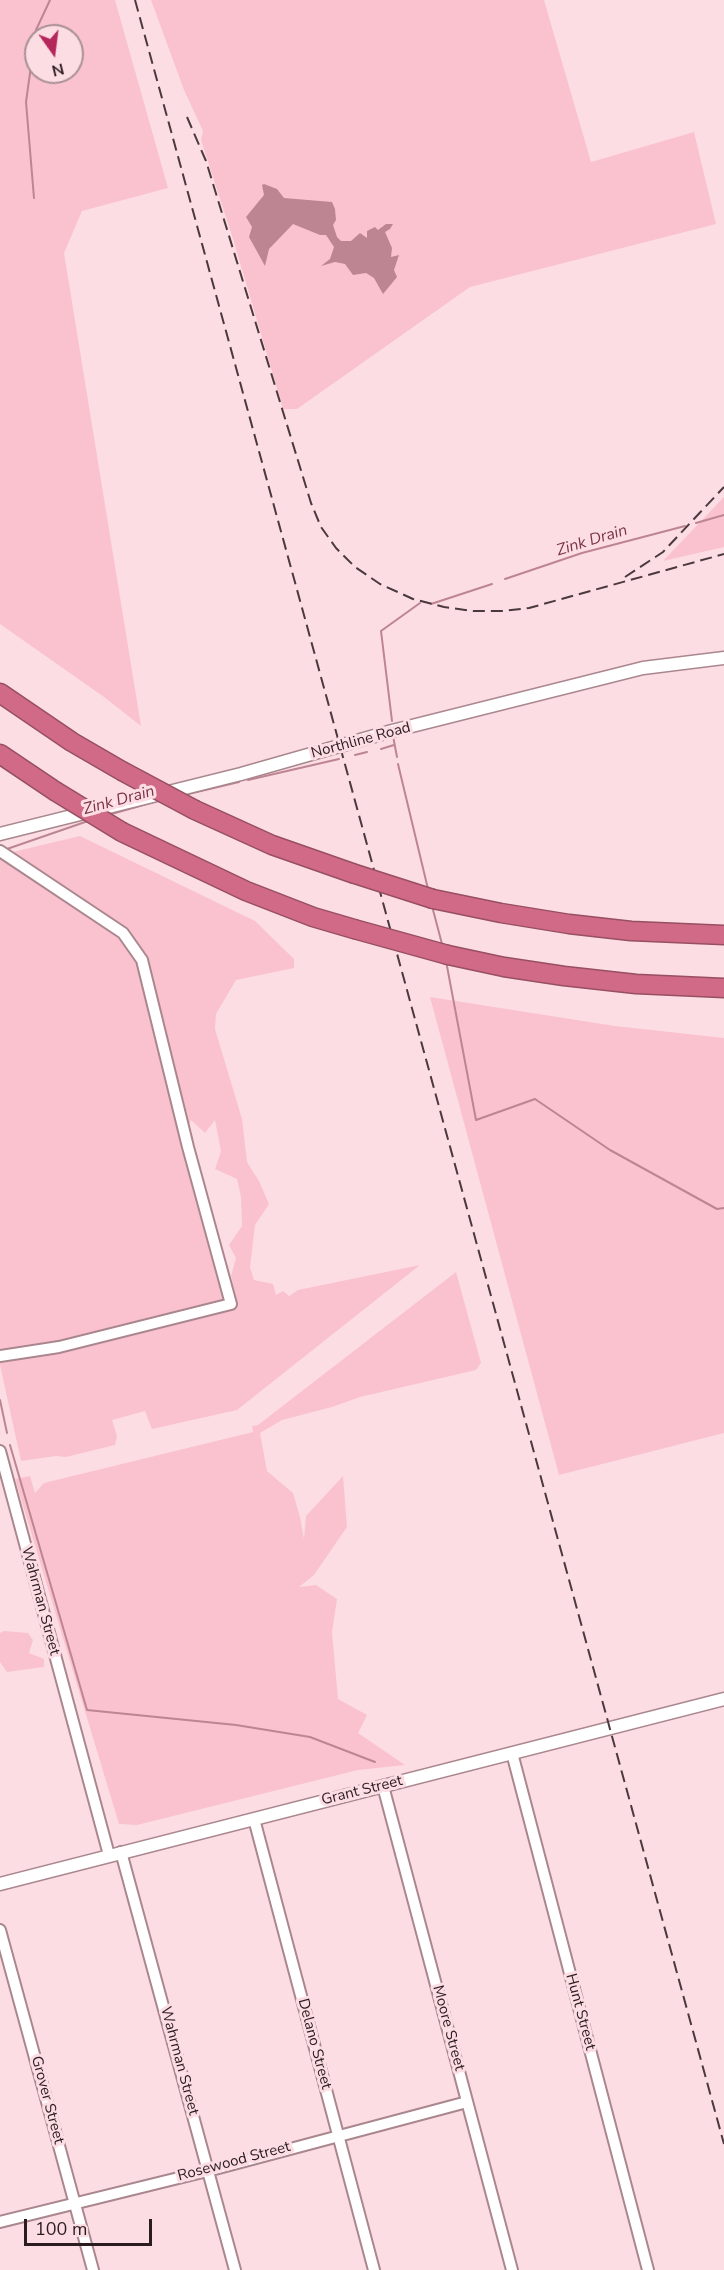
<!DOCTYPE html>
<style>
body{margin:0}
#map{position:relative;width:724px;height:2270px;overflow:hidden;background:#fddde4;font-family:"Nunito Sans",sans-serif}
canvas{display:block}
.north{position:absolute;left:24px;top:24px;width:60px;height:60px;box-sizing:border-box;background:#fddde4;border:2px solid #a99095;border-radius:50%;rotate:166deg;font-size:16px;font-weight:700;line-height:24px;text-align:center;color:#2a1c1f}
.north::after{content:'';display:block;margin:auto;width:21px;height:27px;background:#b5275b;clip-path:polygon(50% 0,100% 100%,50% 72%,0 100%)}
.scale{position:absolute;left:24px;top:2219px;width:128px;height:27px;box-sizing:border-box;border:3px solid #2a1c1f;border-top:0;padding-left:8px;font-size:18px;line-height:21px;white-space:nowrap;color:#2a1c1f;-webkit-text-stroke:4px #fddde4;paint-order:stroke}
</style>
<div id="map">
<canvas width="724" height="2270"></canvas>
<div class="north">N</div>
<div class="scale">100 m</div>
</div>
<script>
const ctx = document.querySelector('canvas').getContext('2d');
ctx.lineJoin = 'round';
function paint(path, color) {
  ctx.fillStyle = color;
  ctx.fill(path, 'evenodd');
}
function poly(rows) {
  const path = new Path2D();
  for (const r of rows) {
    path.moveTo(r[0], r[1]);
    for (let i = 2; i < r.length; i += 2) path.lineTo(r[i], r[i + 1]);
  }
  return path;
}
function trace(path, color, width, dash) {
  ctx.strokeStyle = color;
  ctx.lineWidth = width;
  ctx.lineCap = dash ? 'butt' : 'round';
  ctx.setLineDash(dash || []);
  ctx.stroke(path);
}
function write(font, color, halo, rows, align = 'center') {
  ctx.font = font + ' "Nunito Sans",sans-serif';
  ctx.lineWidth = 6;
  ctx.setLineDash([]);
  ctx.textBaseline = 'middle';
  ctx.strokeStyle = halo;
  ctx.fillStyle = color;
  for (const [text, x, y, turn = 0] of rows) {
    ctx.save();
    ctx.translate(x, y);
    ctx.rotate((+turn || 0) * Math.PI / 180);
    ctx.textAlign = isNaN(turn) ? turn : align;
    if (halo) ctx.strokeText(text, 0, 0);
    ctx.fillText(text, 0, 0);
    ctx.restore();
  }
}
paint(poly([
 [0,0,115,0,168,188,82,211,64,253,141,726,104,697,0,624],
 [36,36,72,36,72,72,36,72],
 [151,0,544,0,591,162,694,132,716,224,470,287,297,409,283,409,234,242,201,140,203,131,184,90],
 [724,497,724,547,663,561],
 [80,836,255,921,294,959,294,968,236,980,216,1014,215,1029,242,1119,247,1162,259,1181,269,1204,255,1225,250,1267,254,1280,273,1284,276,1295,283,1291,289,1296,298,1290,420,1265,237,1410,152,1429,145,1411,112,1420,117,1436,115,1445,66,1457,56,1456,21,1461,0,1365,0,855],
 [191,1120,205,1133,215,1120,221,1151,215,1169,237,1179,241,1197,242,1226,229,1245,236,1258,231,1276,237,1301,225,1298,184,1140],
 [430,997,615,1026,724,1038,724,1433,559,1475],
 [456,1272,481,1363,476,1370,360,1397,332,1407,282,1420,260,1433,267,1471,293,1493,300,1517,304,1539,306,1516,343,1476,347,1527,314,1575,299,1587,316,1585,337,1599,332,1632,338,1699,367,1715,358,1733,405,1765,358,1770,137,1825,119,1824,15,1479,30,1476,35,1493,44,1483,253,1432,252,1426,258,1425],
 [4,1631,28,1633,33,1640,29,1653,44,1659,44,1667,7,1672,0,1662,0,1633]
]), '#fac2ce');
paint(poly([
 [264,184,277,189,284,198,332,202,335,209,336,220,333,225,337,237,341,241,351,241,360,233,367,238,367,231,375,227,378,230,386,224,393,224,390,229,385,232,392,248,391,257,399,255,394,270,397,277,383,294,374,278,366,273,353,275,345,264,335,262,321,266,330,259,334,247,326,235,320,235,293,224,269,249,265,266,249,237,252,227,246,217,264,195,262,185]
]), '#bc8591');
trace(poly([
 [34,198,26,102,36,30,50,0],
 [696,523,724,515],
 [505,579,582,553,685,526],
 [431,604,492,584],
 [392,721,381,631,420,603],
 [393,736,397,757],
 [381,749,394,745],
 [355,755,367,752],
 [398,764,428,889],
 [248,780,339,759],
 [184,795,239,782],
 [108,815,161,800],
 [7,849,88,821],
 [432,906,442,944],
 [446,961,476,1120,535,1099,610,1150,717,1209,724,1208],
 [0,1400,7,1433],
 [10,1445,87,1710,236,1725,310,1737,375,1762]
]), '#bc8591', 2);
const minor = poly([
 [0,851,123,933,142,960,188,1147,231,1304,59,1347,0,1356],
 [0,1451,109,1855],
 [512,1753,648,2270],
 [383,1786,512,2270],
 [254,1819,374,2270],
 [121,1852,235,2270],
 [0,1930,93,2270],
 [0,2222,215,2169,467,2102]
]);
const tertiary = poly([
 [0,834,241,774,392,731,643,668,724,658],
 [0,1884,724,1699]
]);
const motorway = poly([
 [0,693,72,742,122,771],
 [0,754,55,791],
 [195,810,272,845,352,873],
 [122,832,246,891,313,917,354,929],
 [433,899,501,913,569,924,631,931,724,935],
 [448,955,504,967,564,976,636,984,724,988]
]);
trace(minor, '#aa878e', 14);
trace(tertiary, '#aa878e', 15);
trace(motorway, '#974f62', 21);
trace(minor, '#fff', 10);
trace(tertiary, '#fff', 12);
trace(motorway, '#d16a86', 18);
trace(poly([
 [135,0,724,2144],
 [187,117,206,161,311,503,321,527,336,548,355,567,380,584,413,599,444,607,473,611,503,611,529,608,724,554],
 [625,577,663,552,724,487]
]), '#4a393d', 2, [12, 6]);
const motorwayBridge = poly([
 [122,771,195,810],
 [55,791,122,832],
 [352,873,433,899],
 [354,929,448,955]
]);
trace(motorwayBridge, '#974f62', 21, []);
trace(motorwayBridge, '#d16a86', 18);
write('15px', '#2a1c1f', '#fddde4', [
 ["Northline Road",361,741,-15],
 ["Wahrman Street",40,1601,75],
 ["Grant Street",362,1791,-14],
 ["Hunt Street",580,2012,75],
 ["Moore Street",448,2028,75],
 ["Delano Street",314,2044,75],
 ["Wahrman Street",179,2061,75],
 ["Grover Street",47,2100,75],
 ["Rosewood Street",234,2162,-15]
]);
write('italic 16px', '#7a3448', '#fddde4', [
 ["Zink Drain",592,541,-17],
 ["Zink Drain",119,801,-15]
]);
</script>
